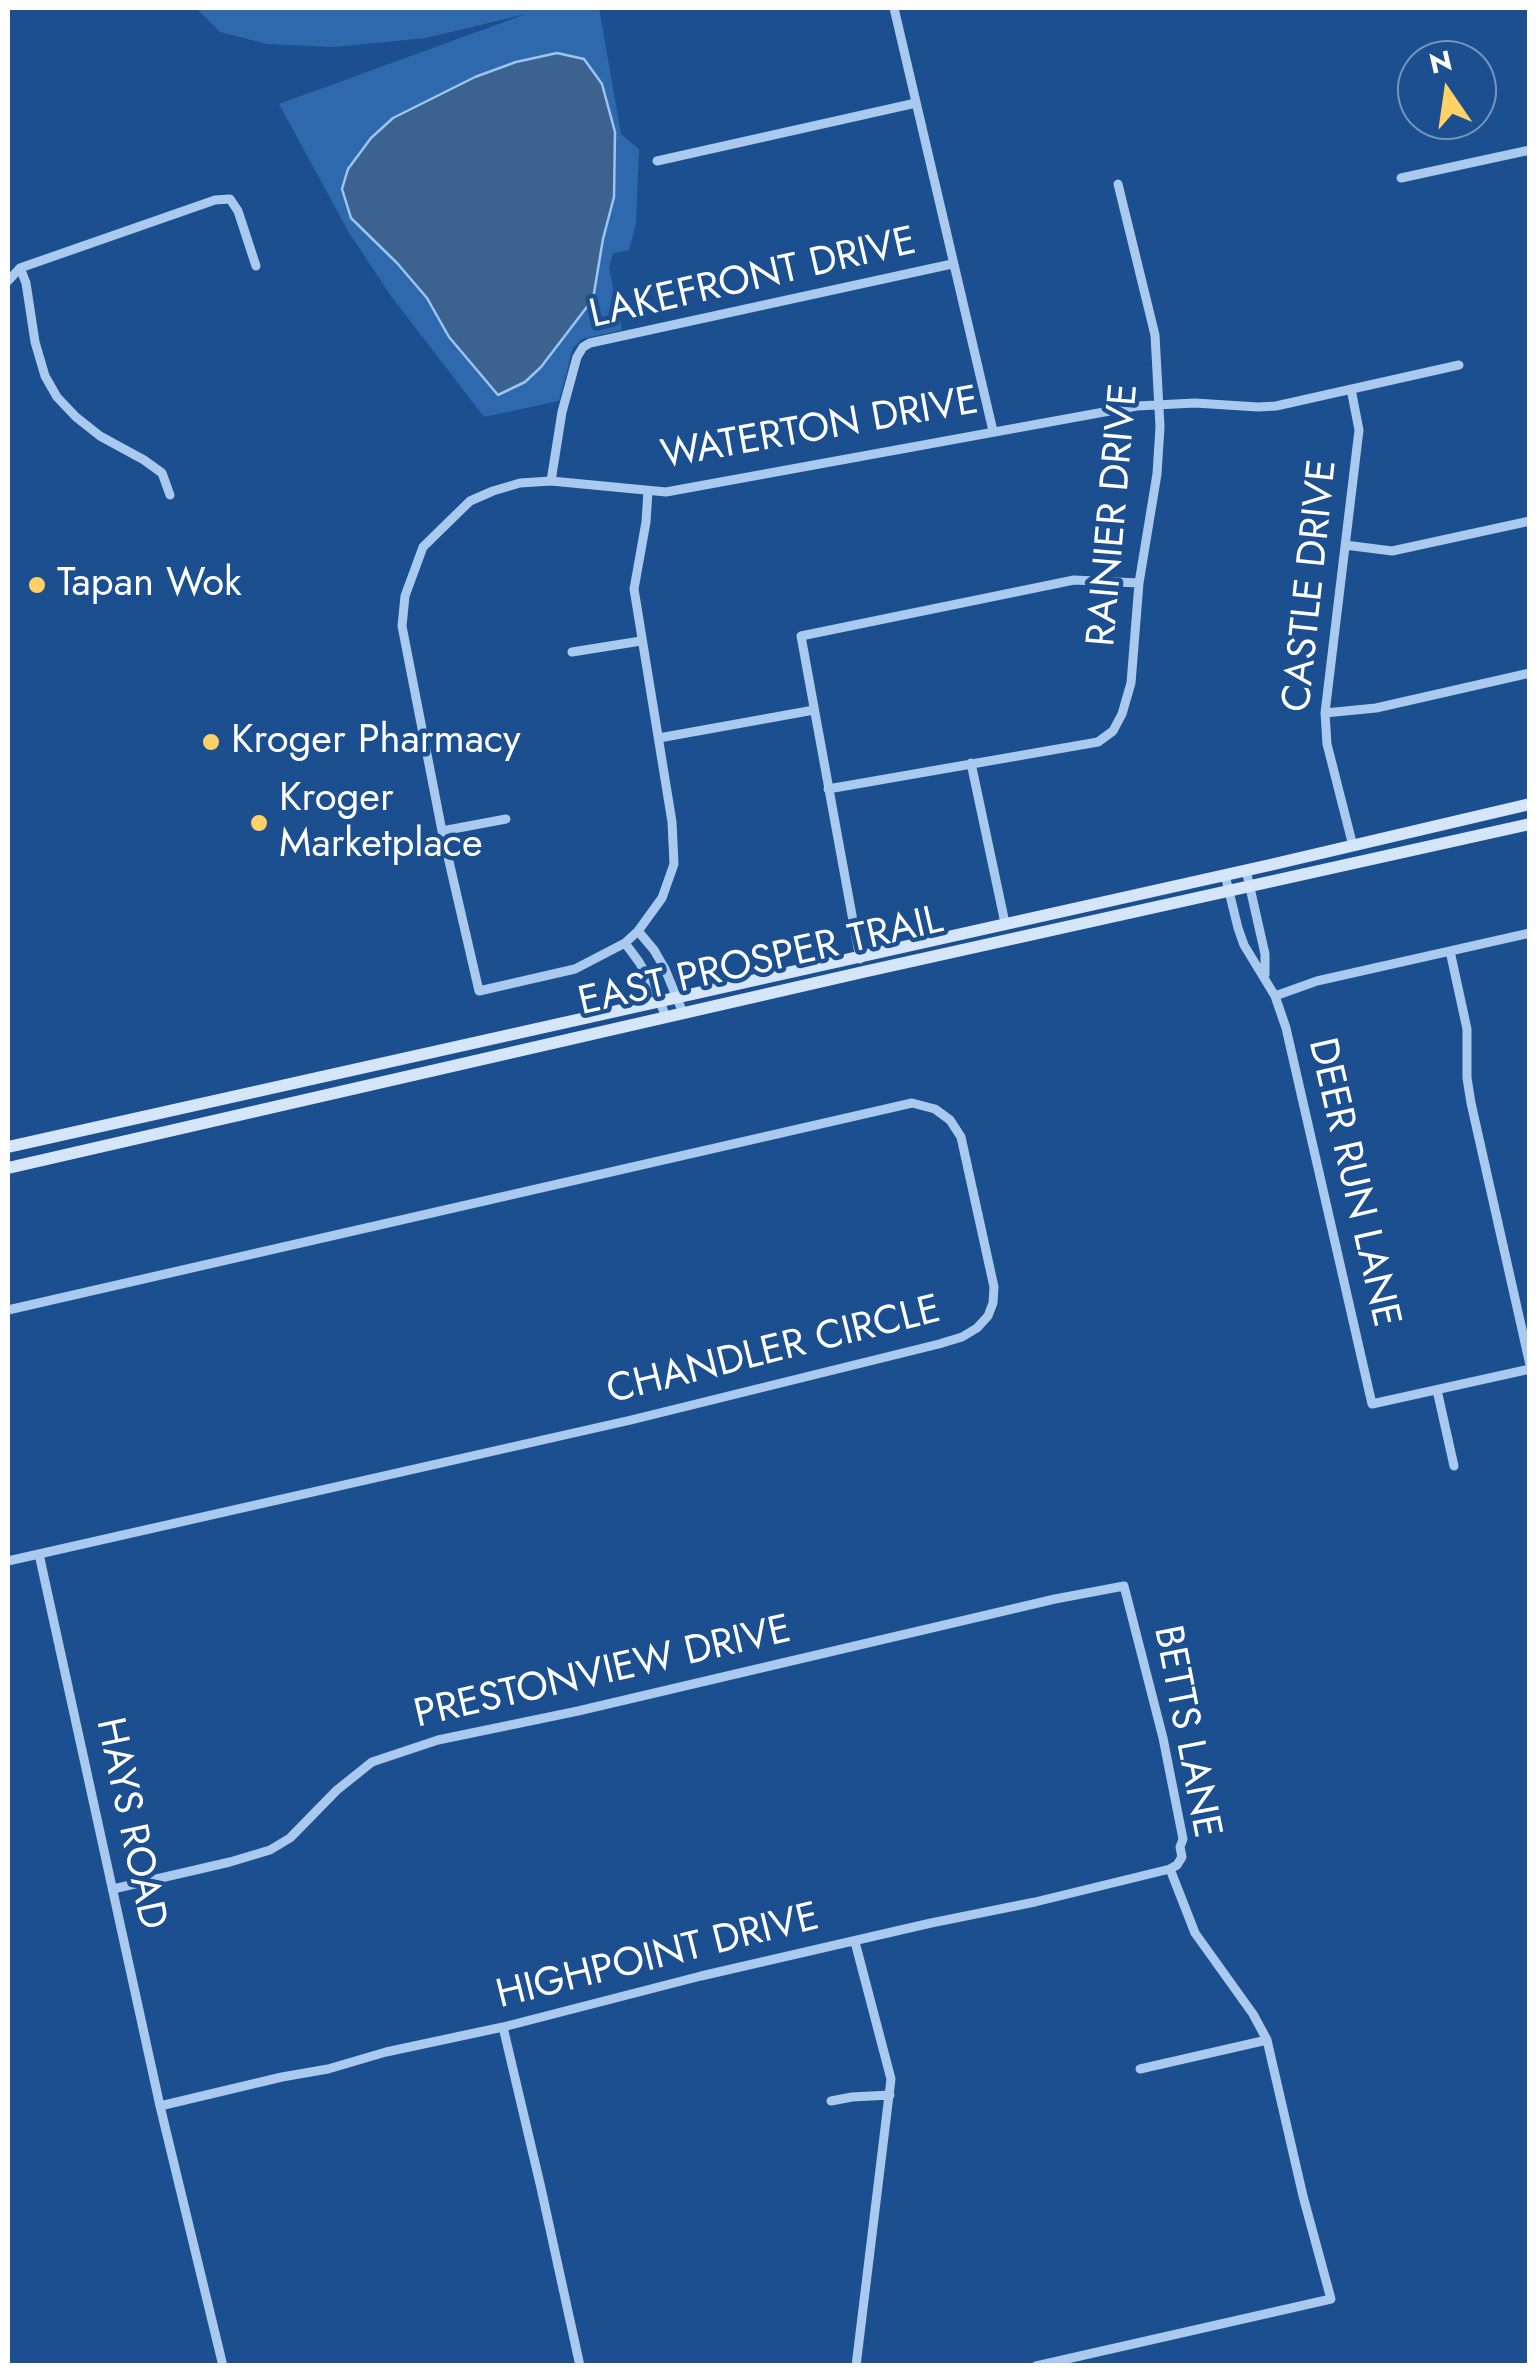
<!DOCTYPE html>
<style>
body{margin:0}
#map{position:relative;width:1537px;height:2373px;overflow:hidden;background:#1b4f8f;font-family:Jost,sans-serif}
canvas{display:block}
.frame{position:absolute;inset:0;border:10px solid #fff;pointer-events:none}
.north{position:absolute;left:1397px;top:40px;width:100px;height:100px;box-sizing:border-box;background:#1b4f8f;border:2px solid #7695bc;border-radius:50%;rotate:347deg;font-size:28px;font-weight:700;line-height:40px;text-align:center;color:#fff}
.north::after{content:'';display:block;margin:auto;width:35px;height:45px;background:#ffd166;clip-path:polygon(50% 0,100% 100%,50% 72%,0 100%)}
</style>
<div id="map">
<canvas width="1537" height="2373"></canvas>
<div class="frame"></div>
<div class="north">N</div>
</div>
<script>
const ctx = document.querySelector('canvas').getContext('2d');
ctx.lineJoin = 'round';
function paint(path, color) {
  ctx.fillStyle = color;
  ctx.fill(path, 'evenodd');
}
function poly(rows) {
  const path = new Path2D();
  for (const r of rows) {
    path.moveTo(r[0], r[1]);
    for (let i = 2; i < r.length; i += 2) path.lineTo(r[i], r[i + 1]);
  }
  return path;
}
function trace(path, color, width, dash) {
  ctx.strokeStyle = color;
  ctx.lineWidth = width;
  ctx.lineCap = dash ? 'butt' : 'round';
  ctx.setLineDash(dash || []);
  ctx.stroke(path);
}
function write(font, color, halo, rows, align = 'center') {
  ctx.font = font + ' Jost,sans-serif';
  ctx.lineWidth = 9;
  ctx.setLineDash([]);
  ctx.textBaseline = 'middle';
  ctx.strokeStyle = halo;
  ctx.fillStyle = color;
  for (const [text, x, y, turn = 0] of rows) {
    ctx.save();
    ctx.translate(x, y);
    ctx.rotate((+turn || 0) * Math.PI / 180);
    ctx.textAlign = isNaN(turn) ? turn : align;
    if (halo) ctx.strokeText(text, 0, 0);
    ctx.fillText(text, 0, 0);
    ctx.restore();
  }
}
paint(poly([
 [196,8,309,10,317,8,599,8,621,134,639,149,636,224,629,250,613,253,609,268,622,330,582,339,573,348,559,401,484,417,391,296,348,231,279,104,526,14,426,38,334,47,267,44,220,32]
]), '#2e69ad');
const water = poly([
 [557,53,584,59,602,84,615,132,614,197,603,239,593,299,541,367,525,382,498,395,449,337,427,298,397,263,351,218,342,189,348,169,371,138,393,118,475,77,516,62,557,53]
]);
paint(water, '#3c6290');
trace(water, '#9cc4f0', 2.5);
trace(poly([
 [894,8,993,431],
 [657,161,916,103],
 [1401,178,1530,150],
 [20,268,26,283,35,342,45,376,57,397,76,417,100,436,144,460,162,473,170,495],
 [8,281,20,268,215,200,230,199,238,211,256,266],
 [1351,389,1359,430,1325,713,1327,744,1353,846],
 [551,481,562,412,577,357,583,347,590,343,952,264],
 [648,491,646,522,634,589,672,822,674,864,662,898,638,931,625,943,575,969,479,991,442,831,402,626,405,596,423,547,470,501,493,491,520,483,551,481,666,492,1137,406,1195,403,1258,407,1276,406,1459,365],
 [1345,545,1392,551,1530,521],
 [572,652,641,641],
 [1325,713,1376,708,1530,673],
 [659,738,814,710],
 [971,763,1005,923],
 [828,789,1098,742,1113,731,1122,714,1131,683,1139,583,1157,474,1160,427,1155,335,1118,184],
 [442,831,506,819],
 [1246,870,1265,954,1265,975],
 [1225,875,1238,928,1244,945,1275,996,1286,1028,1372,1404,1530,1369],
 [638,931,654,950,665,969,683,1013],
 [625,943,639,962,654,987,666,1017],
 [1450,951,1467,1029,1467,1078,1471,1103,1530,1365],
 [860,959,801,636,1074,580,1139,583],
 [1275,996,1317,981,1530,933],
 [8,1310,912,1103,935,1109,950,1120,961,1137,994,1287,993,1303,988,1316,977,1328,962,1337,939,1344,631,1420,8,1561],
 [1437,1390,1454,1466],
 [39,1554,160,2106,223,2366],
 [113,1889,230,1862,270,1850,290,1838,337,1790,372,1762,438,1740,578,1711,1055,1599,1124,1586,1163,1738,1183,1839,1180,1847,1182,1857,1177,1865,1170,1869],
 [855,1942,891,2079,856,2366],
 [503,2027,541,2188,580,2366],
 [1140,2069,1267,2040],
 [831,2101,852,2097,890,2095],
 [160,2106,282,2077,328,2069,386,2052,503,2027,701,1976,931,1923,1035,1902,1170,1869],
 [1036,2366,1331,2299,1303,2196,1267,2040,1253,2014,1195,1933,1170,1869]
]), '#a9c9ee', 9);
trace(poly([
 [8,1147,1270,865,1530,804],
 [8,1168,863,972,1530,824]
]), '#d6e6fa', 12);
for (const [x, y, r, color] of [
 [37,585,10,"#ffd166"],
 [211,742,10,"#ffd166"],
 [259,823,10,"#ffd166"]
]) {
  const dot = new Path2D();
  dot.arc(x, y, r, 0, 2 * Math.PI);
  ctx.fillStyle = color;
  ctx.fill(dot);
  trace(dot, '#1b4f8f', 4);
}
write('40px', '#fff', '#1b4f8f', [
 ["LAKEFRONT DRIVE",753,280,-13],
 ["WATERTON DRIVE",820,430,-10],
 ["RAINIER DRIVE",1115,515,-85],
 ["CASTLE DRIVE",1312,586,-84],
 ["EAST PROSPER TRAIL",761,963,-13],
 ["DEER RUN LANE",1352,1183,77],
 ["CHANDLER CIRCLE",774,1352,-14],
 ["PRESTONVIEW DRIVE",603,1674,-13],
 ["BETTS LANE",1185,1732,79],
 ["HAYS ROAD",129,1824,78],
 ["HIGHPOINT DRIVE",658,1958,-14]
]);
write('40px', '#fff', '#1b4f8f', [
 ["Tapan Wok",57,585],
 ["Kroger Pharmacy",231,742],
 ["Kroger",279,800],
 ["Marketplace",279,846]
], 'left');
</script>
